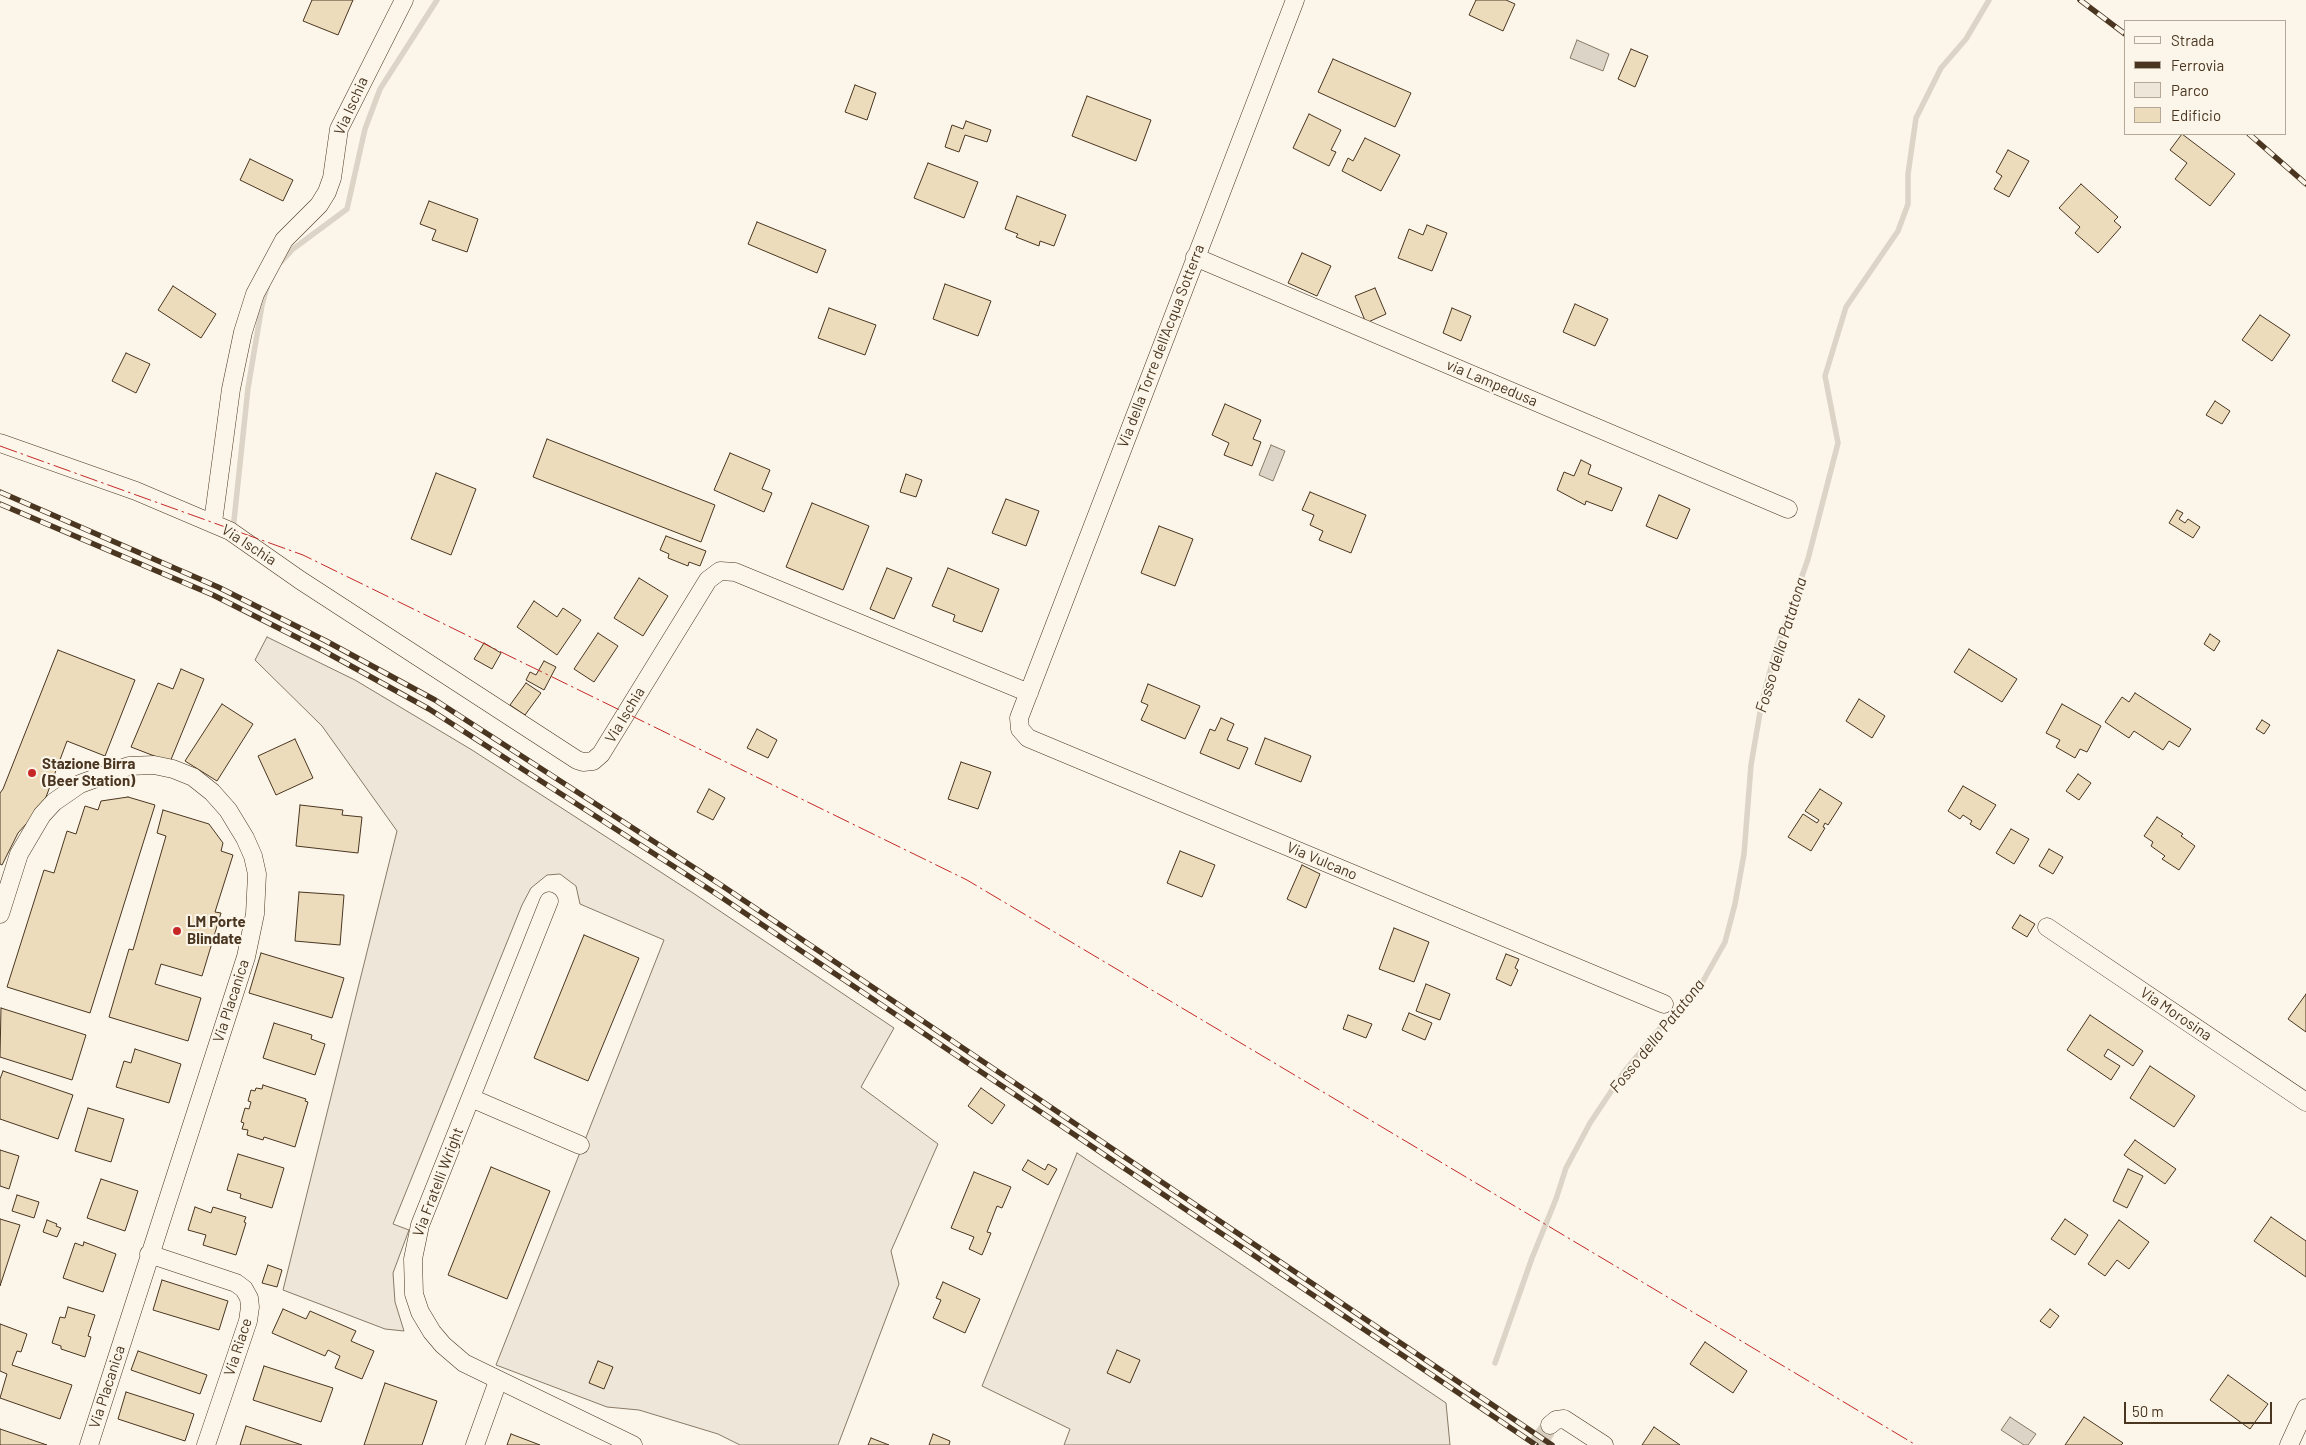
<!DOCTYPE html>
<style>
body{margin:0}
#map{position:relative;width:2306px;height:1445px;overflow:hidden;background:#fbf6e9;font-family:Barlow,sans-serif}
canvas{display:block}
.legend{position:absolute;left:2124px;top:20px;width:162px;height:115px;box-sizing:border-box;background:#fbf6e9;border:1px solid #b4a999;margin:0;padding:6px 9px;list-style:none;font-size:15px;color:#4a3520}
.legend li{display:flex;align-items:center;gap:10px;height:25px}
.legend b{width:25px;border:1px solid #b4a999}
.scale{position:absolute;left:2124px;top:1402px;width:148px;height:22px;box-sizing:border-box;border:2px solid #4a3520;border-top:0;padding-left:6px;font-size:15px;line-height:18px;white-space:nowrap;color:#4a3520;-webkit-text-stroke:4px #fbf6e9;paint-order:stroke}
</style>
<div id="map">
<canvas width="2306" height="1445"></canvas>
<ul class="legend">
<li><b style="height:6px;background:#fbf6e9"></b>Strada</li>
<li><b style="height:6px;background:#4a3520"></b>Ferrovia</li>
<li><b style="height:14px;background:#ede6d9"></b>Parco</li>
<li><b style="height:14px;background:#ecdcbc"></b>Edificio</li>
</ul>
<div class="scale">50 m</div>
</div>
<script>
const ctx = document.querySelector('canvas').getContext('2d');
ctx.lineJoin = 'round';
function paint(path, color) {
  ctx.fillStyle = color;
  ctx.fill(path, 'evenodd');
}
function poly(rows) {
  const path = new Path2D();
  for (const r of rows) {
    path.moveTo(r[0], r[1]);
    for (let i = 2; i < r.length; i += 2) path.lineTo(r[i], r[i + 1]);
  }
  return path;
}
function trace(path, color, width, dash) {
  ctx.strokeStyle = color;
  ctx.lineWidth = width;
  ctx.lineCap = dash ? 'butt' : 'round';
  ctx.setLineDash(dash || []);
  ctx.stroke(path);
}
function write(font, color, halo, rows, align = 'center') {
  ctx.font = font + ' Barlow,sans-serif';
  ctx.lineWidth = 4;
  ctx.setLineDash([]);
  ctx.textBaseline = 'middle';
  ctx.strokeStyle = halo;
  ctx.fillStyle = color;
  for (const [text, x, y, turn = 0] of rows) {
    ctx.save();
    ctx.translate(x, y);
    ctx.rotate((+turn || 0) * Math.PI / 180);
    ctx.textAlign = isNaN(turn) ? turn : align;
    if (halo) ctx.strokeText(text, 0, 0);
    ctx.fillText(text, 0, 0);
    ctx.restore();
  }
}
const green = poly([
 [267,637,355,680,472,750,693,893,894,1028,861,1087,938,1144,891,1251,899,1284,838,1445,740,1445,718,1434,639,1410,607,1407,496,1365,664,940,580,904,576,886,560,874,547,875,531,888,522,905,393,1224,409,1230,393,1273,395,1302,404,1331,385,1329,283,1290,397,831,322,726,255,660,267,637],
 [1077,1153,1446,1403,1450,1445,1064,1445,1070,1429,982,1386,1077,1153]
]);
paint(green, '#ede6d9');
trace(green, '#887966', 1);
const water = poly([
 [1577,40,1609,54,1603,71,1570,58,1577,40],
 [1271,445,1285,451,1273,481,1259,475,1271,445],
 [2010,1417,2036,1434,2028,1445,2024,1445,2001,1430,2010,1417]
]);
paint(water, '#dcd4c6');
trace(water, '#887966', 1);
trace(poly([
 [281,262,293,249,347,209,365,129,380,89,437,0],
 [233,530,248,388,262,305,267,287],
 [1495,1363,1532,1258,1556,1199,1566,1168,1590,1123,1624,1072,1661,1027,1702,983,1725,942,1735,904,1744,854,1751,765,1762,701,1776,649,1808,559,1838,443,1825,376,1846,307,1898,231,1908,204,1908,174,1916,118,1941,68,1966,39,1989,0]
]), '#dcd4c6', 5.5);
const building = poly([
 [312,0,353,0,338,35,303,21,312,0],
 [1476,0,1506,0,1515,4,1503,31,1469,15,1476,0],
 [1631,49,1648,56,1635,87,1618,79,1631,49],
 [1333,59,1411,93,1395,127,1318,92,1333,59],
 [855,85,876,93,867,120,845,112,855,85],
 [1087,96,1151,120,1136,161,1072,136,1087,96],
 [1309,114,1341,130,1331,150,1336,152,1329,166,1293,148,1309,114],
 [966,121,991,130,987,142,965,135,959,152,945,147,952,125,963,129,966,121],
 [2182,134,2235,174,2210,206,2175,179,2187,163,2170,150,2182,134],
 [1365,138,1400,155,1381,191,1342,171,1348,158,1353,161,1365,138],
 [2008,150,2029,161,2009,197,1994,189,2002,176,1996,172,2008,150],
 [250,159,293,180,283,201,240,180,250,159],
 [928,163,978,182,964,218,914,198,928,163],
 [2081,184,2118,217,2114,221,2121,227,2098,253,2075,233,2080,227,2059,208,2081,184],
 [1017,196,1066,215,1054,246,1040,241,1039,246,1016,237,1018,234,1005,229,1017,196],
 [429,201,478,219,467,252,432,240,436,230,420,224,429,201],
 [757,222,826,250,817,273,748,244,757,222],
 [1427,225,1447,233,1432,271,1398,258,1409,229,1423,235,1427,225],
 [1302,253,1331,266,1317,296,1288,283,1302,253],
 [945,284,991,301,978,336,933,319,945,284],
 [173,286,216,314,201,338,158,310,173,286],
 [1375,288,1386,314,1366,323,1355,296,1375,288],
 [1575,304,1608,319,1595,346,1563,332,1575,304],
 [829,308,876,325,865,355,818,338,829,308],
 [1452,308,1471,316,1461,341,1443,333,1452,308],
 [2260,315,2290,335,2272,361,2242,340,2260,315],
 [126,353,150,364,136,393,112,381,126,353],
 [2215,401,2230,411,2222,424,2206,415,2215,401],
 [1225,404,1261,420,1253,439,1261,442,1252,466,1224,455,1229,443,1212,435,1225,404],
 [547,439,715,505,701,542,533,477,547,439],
 [730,453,770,470,762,489,772,493,764,512,714,490,730,453],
 [1581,460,1591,465,1588,474,1622,488,1612,511,1586,501,1585,505,1557,490,1564,472,1574,476,1581,460],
 [436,473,476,489,451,555,411,539,436,473],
 [906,474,922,480,916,497,900,492,906,474],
 [1310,492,1366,515,1351,553,1319,540,1323,531,1310,525,1314,515,1302,510,1310,492],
 [1659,495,1690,509,1677,539,1646,526,1659,495],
 [1006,499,1039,511,1026,546,992,533,1006,499],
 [812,503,869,526,843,590,786,567,812,503],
 [2177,510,2183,513,2179,519,2185,523,2188,519,2200,527,2193,538,2169,523,2177,510],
 [1159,526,1193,539,1175,586,1141,573,1159,526],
 [666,536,706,551,700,566,689,562,688,566,668,558,669,554,660,550,666,536],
 [887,568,912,578,894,619,870,609,887,568],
 [948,568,999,589,982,632,953,621,955,615,932,606,948,568],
 [639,578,668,596,643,636,614,618,639,578],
 [534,601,557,617,563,608,581,620,557,655,517,627,534,601],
 [598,633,618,646,594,682,574,669,598,633],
 [2210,634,2220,641,2214,651,2204,644,2210,634],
 [484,643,501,653,492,669,474,659,484,643],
 [1969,649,2017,679,2002,702,1954,672,1969,649],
 [58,650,135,680,105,756,67,741,43,805,18,833,2,865,0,864,0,793,3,789,58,650],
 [544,661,556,667,544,690,526,680,530,672,536,675,544,661],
 [181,669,204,679,170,762,131,747,158,683,173,689,181,669],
 [526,683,541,693,525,715,510,705,526,683],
 [1148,684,1200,706,1185,739,1141,720,1148,705,1141,702,1148,684],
 [2135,693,2191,729,2179,747,2169,741,2163,750,2134,731,2129,738,2105,722,2122,697,2129,702,2135,693],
 [1859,699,1885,716,1872,738,1846,721,1859,699],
 [222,704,253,724,217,781,185,761,222,704],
 [2062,704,2101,726,2087,752,2080,749,2075,758,2056,747,2060,740,2046,733,2062,704],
 [1221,718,1234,724,1227,740,1248,748,1239,769,1200,753,1210,729,1215,731,1221,718],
 [2262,720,2270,725,2264,734,2256,729,2262,720],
 [757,729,777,740,768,758,747,748,757,729],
 [1265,738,1311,756,1301,782,1255,764,1265,738],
 [295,739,313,778,276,795,258,756,295,739],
 [961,762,991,772,978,809,948,799,961,762],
 [2078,774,2091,783,2079,800,2066,791,2078,774],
 [1963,786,1996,805,1980,830,1970,824,1972,821,1963,815,1960,819,1948,811,1963,786],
 [709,789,725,798,713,820,697,812,709,789],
 [1820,789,1842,803,1828,825,1825,823,1823,827,1825,828,1811,851,1788,837,1803,814,1817,823,1819,820,1805,811,1820,789],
 [128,797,155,805,90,1013,7,987,44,870,54,873,67,831,76,834,85,806,98,810,101,801,128,797],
 [300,805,343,810,342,815,362,817,358,853,296,846,300,805],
 [163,810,209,824,223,843,221,851,233,855,215,912,221,913,202,976,161,964,155,984,201,998,188,1041,109,1017,129,949,133,950,166,836,157,833,163,810],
 [2157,817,2183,834,2181,836,2195,846,2179,870,2162,859,2165,856,2151,846,2153,842,2144,836,2157,817],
 [2011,829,2029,839,2014,864,1996,853,2011,829],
 [2049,849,2063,857,2053,874,2039,866,2049,849],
 [1180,851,1215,865,1202,897,1167,883,1180,851],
 [1302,865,1320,874,1306,908,1287,899,1302,865],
 [299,892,344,895,340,945,295,941,299,892],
 [2020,915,2035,924,2027,937,2012,928,2020,915],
 [1394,928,1429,942,1414,982,1379,969,1394,928],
 [584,935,639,958,588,1081,534,1058,584,935],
 [261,953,344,978,332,1018,249,993,261,953],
 [1506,954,1519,959,1515,968,1518,970,1511,986,1496,979,1506,954],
 [1426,984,1450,994,1440,1020,1416,1011,1426,984],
 [2306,994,2306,1032,2288,1019,2306,994],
 [1,1008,86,1035,72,1080,0,1057,1,1008],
 [1409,1013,1432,1023,1425,1040,1402,1030,1409,1013],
 [1348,1015,1372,1024,1366,1038,1343,1029,1348,1015],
 [2090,1015,2143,1051,2133,1066,2108,1049,2104,1056,2120,1066,2111,1080,2067,1050,2090,1015],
 [274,1023,312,1035,311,1039,325,1044,315,1075,263,1058,274,1023],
 [135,1049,181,1064,169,1103,116,1087,124,1061,131,1063,135,1049],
 [2150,1066,2195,1096,2174,1127,2130,1098,2150,1066],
 [3,1071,73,1095,58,1139,0,1119,0,1079,3,1071],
 [263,1085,306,1099,305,1101,308,1102,295,1147,264,1137,263,1140,247,1135,248,1130,242,1129,244,1123,241,1122,245,1108,249,1109,251,1102,248,1101,251,1090,255,1091,256,1088,262,1089,263,1085],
 [981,1088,1005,1105,992,1124,968,1106,981,1088],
 [88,1108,124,1119,111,1162,75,1151,88,1108],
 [2135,1140,2176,1169,2165,1184,2124,1155,2135,1140],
 [0,1150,19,1156,9,1189,0,1186,0,1150],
 [238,1154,284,1168,272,1208,240,1198,241,1194,227,1190,238,1154],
 [1028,1160,1045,1170,1048,1164,1057,1169,1048,1185,1022,1170,1028,1160],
 [491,1167,550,1191,507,1299,448,1275,491,1167],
 [2128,1169,2143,1176,2127,1208,2113,1201,2128,1169],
 [974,1172,1011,1187,1002,1208,997,1206,987,1232,991,1233,982,1255,969,1249,974,1237,951,1228,974,1172],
 [101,1179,138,1191,125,1231,87,1218,101,1179],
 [17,1195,39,1202,34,1218,12,1211,17,1195],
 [195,1207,211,1213,213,1207,246,1217,244,1222,246,1223,236,1255,203,1245,206,1235,188,1230,195,1207],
 [2271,1217,2306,1241,2306,1277,2254,1241,2271,1217],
 [0,1219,20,1225,0,1286,0,1219],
 [2065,1219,2088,1235,2075,1255,2051,1239,2065,1219],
 [47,1220,57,1224,56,1226,61,1228,57,1237,43,1232,47,1220],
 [2119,1220,2149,1242,2129,1269,2117,1260,2105,1276,2088,1264,2119,1220],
 [84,1242,116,1254,103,1292,63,1278,75,1243,83,1246,84,1242],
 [268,1265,282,1270,277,1287,262,1283,268,1265],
 [162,1280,228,1301,219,1330,153,1310,162,1280],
 [943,1282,980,1299,965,1333,933,1318,941,1300,936,1298,943,1282],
 [68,1307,95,1315,88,1336,91,1337,85,1357,61,1349,61,1346,52,1343,60,1317,65,1318,68,1307],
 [283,1309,306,1319,310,1311,356,1331,351,1341,374,1351,362,1379,335,1368,340,1356,328,1350,325,1356,272,1333,283,1309],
 [2050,1309,2059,1316,2050,1328,2040,1321,2050,1309],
 [0,1324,27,1334,21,1352,17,1351,12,1365,72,1385,60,1419,0,1398,7,1374,0,1371,0,1324],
 [1705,1342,1747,1371,1733,1393,1690,1364,1705,1342],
 [1117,1350,1140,1360,1130,1383,1107,1373,1117,1350],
 [138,1351,207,1375,200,1394,131,1370,138,1351],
 [598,1361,613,1367,604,1389,589,1383,598,1361],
 [264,1366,333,1388,321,1422,253,1400,264,1366],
 [2228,1375,2268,1404,2250,1429,2210,1400,2228,1375],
 [385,1383,437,1401,422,1445,364,1445,385,1383],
 [126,1392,194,1414,185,1441,118,1419,126,1392],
 [2084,1417,2123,1443,2121,1445,2065,1445,2084,1417],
 [246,1426,302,1445,240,1445,246,1426],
 [1654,1427,1680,1445,1642,1445,1654,1427],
 [0,1429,47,1445,0,1445,0,1429],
 [511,1434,540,1445,507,1445,511,1434],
 [933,1434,950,1441,949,1445,929,1445,933,1434],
 [871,1438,889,1445,868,1445,871,1438]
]);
paint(building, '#ecdcbc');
trace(building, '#4a3520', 1);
trace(poly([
 [1537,1445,1550,1425]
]), '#d8cfc1', 18, [18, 9]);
const street = poly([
 [1295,0,1019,718,1020,729,1028,738,1664,1004],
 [1195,257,1788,509],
 [0,443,136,491,230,531,300,580,577,760,583,762,593,761,601,754,708,580,720,571,735,572,1029,693],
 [213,522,231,389,243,332,255,294,284,240,319,205,327,192,332,178,339,129,404,0],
 [549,901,420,1225,413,1259,414,1294,420,1312,432,1332,443,1345,464,1363,633,1445],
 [0,914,19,854,42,815,54,802,80,784,129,766,154,765,173,769,193,777,212,792,228,810,245,838,253,856,257,874,255,914,246,957,89,1445],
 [2047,927,2306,1102],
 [471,1098,580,1145],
 [149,1254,236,1283,244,1289,249,1298,250,1307,248,1321,206,1445],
 [1550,1425,1556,1420,1564,1419,1604,1445],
 [475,1445,498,1381],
 [2289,1445,2306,1408]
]);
trace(street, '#4a3520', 19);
trace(street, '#fbf6e9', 18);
const rail = poly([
 [2080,0,2125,34],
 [2249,134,2306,184],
 [0,492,218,587,326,641,435,700,721,885,1552,1445],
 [0,504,213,595,322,650,429,709,715,893,1536,1445]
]);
trace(rail, '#4a3520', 5.5);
trace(rail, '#fbf6e9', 4, [11]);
trace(poly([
 [0,446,303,555,967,880,1916,1445]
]), '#c62828', 1, [18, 4, 2.5, 4]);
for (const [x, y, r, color] of [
 [32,773,5,"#c62828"],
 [177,931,5,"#c62828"]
]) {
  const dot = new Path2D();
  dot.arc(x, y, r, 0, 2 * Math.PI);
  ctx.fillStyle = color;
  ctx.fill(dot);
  trace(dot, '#fbf6e9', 2);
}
write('15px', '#4a3520', '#fbf6e9', [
 ["Via Ischia",351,106,-66],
 ["Via della Torre dell'Acqua Sotterra",1161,346,-69],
 ["via Lampedusa",1492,383,23],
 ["Via Ischia",249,545,33],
 ["Via Ischia",625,715,-59],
 ["Via Vulcano",1322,861,23],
 ["Via Placanica",231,1001,-72],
 ["Via Morosina",2176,1014,34],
 ["Via Fratelli Wright",438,1182,-69],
 ["Via Riace",238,1347,-72],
 ["Via Placanica",107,1387,-72]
]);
write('bold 15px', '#4a3520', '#fbf6e9', [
 ["Stazione Birra",42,764],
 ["(Beer Station)",42,781],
 ["LM Porte",187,922],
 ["Blindate",187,939]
], 'left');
write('italic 16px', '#4a3520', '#fbf6e9', [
 ["Fosso della Patatona",1781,645,-73],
 ["Fosso della Patatona",1657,1036,-51]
]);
</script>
